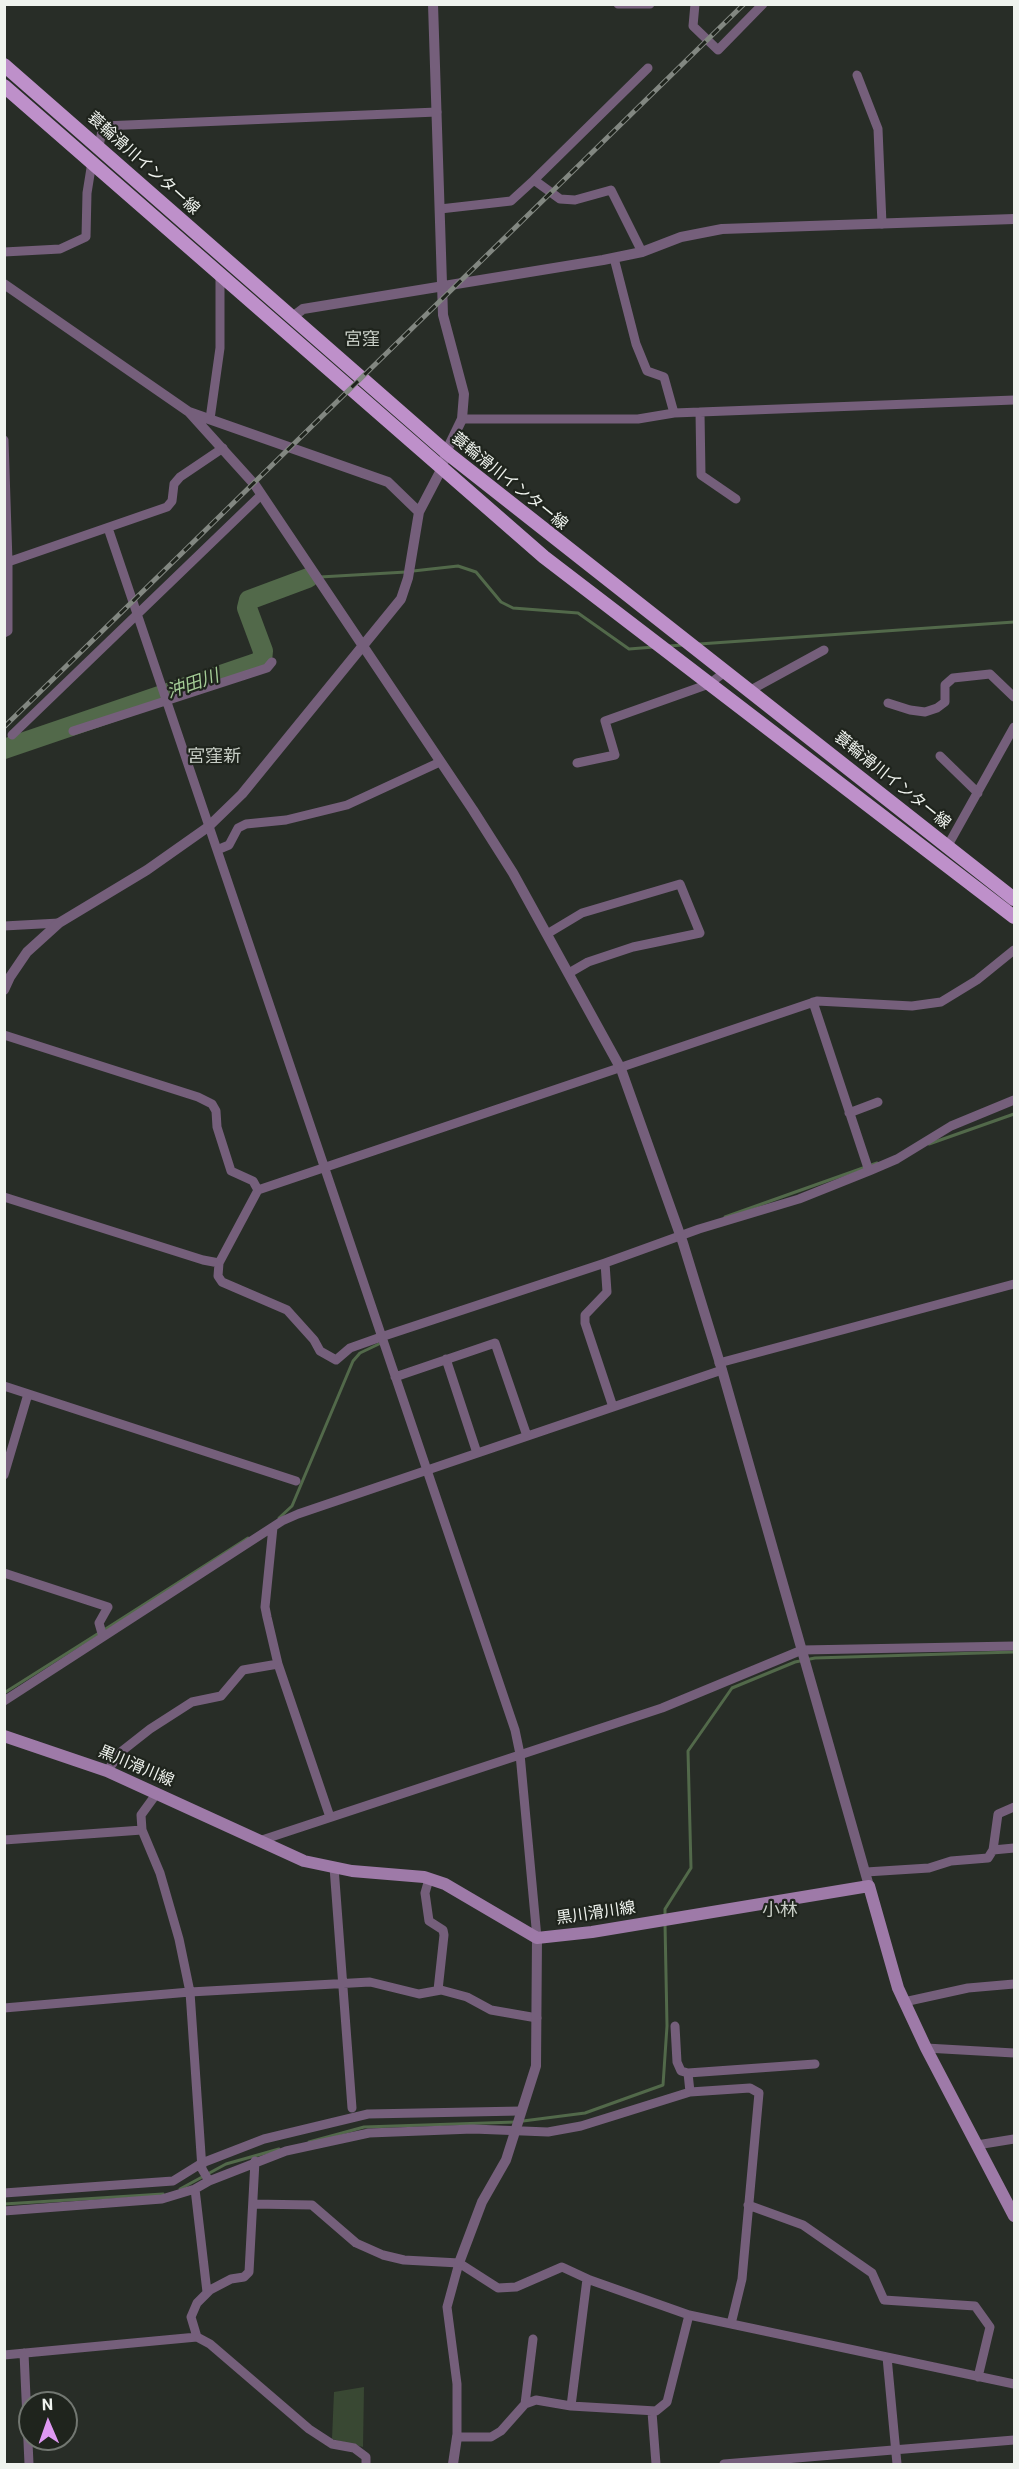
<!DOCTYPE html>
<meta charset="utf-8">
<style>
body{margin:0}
#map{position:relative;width:1019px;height:2469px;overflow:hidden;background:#282d27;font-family:Roboto,sans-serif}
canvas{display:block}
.frame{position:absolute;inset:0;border:6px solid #eff3ee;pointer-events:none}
.north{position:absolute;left:18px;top:2391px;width:60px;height:60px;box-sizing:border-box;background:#1f241d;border:2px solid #727771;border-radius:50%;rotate:358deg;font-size:16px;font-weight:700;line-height:24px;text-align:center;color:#eff3ee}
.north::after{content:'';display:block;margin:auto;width:21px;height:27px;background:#de98f2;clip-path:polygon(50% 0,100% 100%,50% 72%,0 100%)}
</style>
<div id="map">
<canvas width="1019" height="2469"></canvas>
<div class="frame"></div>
<div class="north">N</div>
</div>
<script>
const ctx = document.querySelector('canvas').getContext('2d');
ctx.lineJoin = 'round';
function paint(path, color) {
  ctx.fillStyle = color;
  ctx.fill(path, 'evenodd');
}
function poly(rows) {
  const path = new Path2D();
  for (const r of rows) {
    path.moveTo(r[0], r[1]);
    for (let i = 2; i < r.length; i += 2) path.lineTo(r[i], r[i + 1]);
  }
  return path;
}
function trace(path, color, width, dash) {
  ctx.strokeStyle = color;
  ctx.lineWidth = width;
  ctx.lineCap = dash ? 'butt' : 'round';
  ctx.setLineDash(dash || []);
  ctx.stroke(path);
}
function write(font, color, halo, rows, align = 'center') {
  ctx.font = font + ' Roboto,"Noto Sans JP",sans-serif';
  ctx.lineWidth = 4.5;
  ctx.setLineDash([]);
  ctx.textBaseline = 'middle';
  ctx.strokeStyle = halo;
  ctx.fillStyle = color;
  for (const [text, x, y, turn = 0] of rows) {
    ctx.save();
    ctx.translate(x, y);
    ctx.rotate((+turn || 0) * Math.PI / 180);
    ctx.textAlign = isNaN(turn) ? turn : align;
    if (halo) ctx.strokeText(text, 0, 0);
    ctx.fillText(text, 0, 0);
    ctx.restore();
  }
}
paint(poly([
 [364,2387,363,2447,332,2439,334,2392]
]), '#394833');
trace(poly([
 [413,571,458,566,476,572,501,602,513,608,578,613,629,649,654,647],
 [320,577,406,572],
 [699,644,1014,622],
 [669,646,683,645],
 [929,1144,1014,1114],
 [725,1217,877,1163],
 [279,1518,292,1506,353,1361,360,1353,381,1343],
 [104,1630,248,1538],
 [4,1693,99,1633],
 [665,1917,665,1909,691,1868,688,1751,732,1688,795,1662,815,1658,1014,1652],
 [523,2121,585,2113,663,2085,667,2026,665,1923],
 [309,2142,364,2127,516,2122],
 [180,2189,226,2164,279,2149],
 [4,2204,163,2194]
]), '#52694a', 3);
trace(poly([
 [4,749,262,661,263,651,247,608,249,600,308,578]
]), '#52694a', 20);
trace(poly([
 [618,4,650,4],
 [695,4,693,26,718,50,763,4],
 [857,75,878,129,882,224],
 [99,146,103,126,437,112],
 [534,180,648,68],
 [440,209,511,201,534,180,560,199,575,200,611,190,642,252],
 [4,252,60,249,86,237,87,193,92,162],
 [614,258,636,344,647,371,664,377,674,413],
 [700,412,701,475,736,499],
 [210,419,220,348,220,274],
 [462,419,638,419,674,413,1014,400],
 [4,440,8,562],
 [108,528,515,1730,520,1754,537,1938],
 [4,633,8,631,8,562,167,507,172,501,174,484,180,477,223,448],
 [749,691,824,650],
 [888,703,910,710,925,712,937,708,945,702,945,685,953,678,990,674,1014,697],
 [73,731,267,668,272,662],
 [12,735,261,495],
 [940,756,978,793],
 [577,763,615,755,605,721,709,684,725,672],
 [947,847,1014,727],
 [217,850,229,845,238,828,246,824,286,820,347,805,440,762],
 [4,926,59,923],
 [547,934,582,913,680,884,700,933,633,947,588,962,569,973],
 [813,1002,869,1171,897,1159,951,1126,1014,1100],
 [4,1035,198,1097,212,1104,216,1111,217,1127,231,1171,253,1181,258,1190],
 [849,1113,878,1102],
 [4,1197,203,1260,219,1263,258,1190,817,1001,912,1006,941,1002,977,980,1014,950],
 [219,1263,218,1276,222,1282,287,1310,314,1340,320,1351,336,1360,350,1348,381,1337,605,1263],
 [446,1359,477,1453],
 [719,1363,1014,1284],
 [395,1377,495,1343,527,1436],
 [4,1386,296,1481],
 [613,1407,585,1323,585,1315,607,1292,605,1263,699,1229,799,1199,869,1171],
 [4,1475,28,1394],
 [273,1527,265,1607,267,1617,278,1664,330,1817],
 [4,1573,108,1607,99,1623,103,1637],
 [4,1701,282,1521,298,1514,722,1370],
 [107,1771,122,1751,150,1729,192,1702,221,1696,243,1670,278,1664],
 [157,1793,141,1815,142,1830,160,1873,179,1939,190,1992,202,2169,209,2181,286,2151,369,2133,473,2129,548,2132,581,2126,690,2092,750,2088,759,2093,742,2279,731,2324],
 [4,1840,142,1830],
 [259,1841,662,1708,802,1650,1014,1646],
 [993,1850,1014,1848],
 [334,1867,352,2108],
 [866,1872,929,1868,951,1861,988,1858,993,1850,998,1814,1014,1807],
 [429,1879,425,1893,429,1921,443,1930,444,1935,438,1990],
 [904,2002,968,1988,1014,1984],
 [4,2008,190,1992,370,1982,419,1994,441,1990,467,1997,491,2010,537,2018],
 [675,2026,677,2062,681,2071,688,2073,690,2092],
 [926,2048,1014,2053],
 [688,2073,815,2064],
 [977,2145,1014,2139],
 [4,2193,173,2181,202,2163,264,2139,368,2114,521,2111],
 [253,2204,312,2205,356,2243,383,2255,404,2260,459,2263,498,2288,516,2287,562,2267,590,2280,689,2315,1014,2384],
 [748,2205,803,2225,872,2273,884,2300,975,2306,990,2327,978,2377],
 [4,2211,162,2199,195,2189],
 [459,2263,447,2307,457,2384,457,2437,491,2437,501,2431,525,2404,533,2339],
 [207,2292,195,2189,209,2181],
 [197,2337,191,2317,197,2303,210,2290,231,2279,244,2277,249,2272,255,2161],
 [24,2353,29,2464],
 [4,2355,197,2337,210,2344,309,2429,332,2444,354,2448,366,2457,366,2464],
 [887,2357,897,2464],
 [525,2404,536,2400,571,2406,587,2279],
 [571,2406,656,2411,667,2402,689,2315],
 [652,2412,656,2464],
 [724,2464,1014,2440]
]), '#755f7b', 9);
trace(poly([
 [4,284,189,412,388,482,419,512,442,468,446,452,462,419,464,394,443,315,433,4],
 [291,318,303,309,603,260,642,252,681,237,722,229,1014,219],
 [189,412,255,485,473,810,513,873,621,1069,683,1243,722,1370,869,1886],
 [4,990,10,977,27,952,59,923,147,870,208,827,242,794,401,599,408,578,419,512],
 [459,2263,482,2202,506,2160,536,2066,537,1938],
 [453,2464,457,2437]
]), '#755f7b', 10);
trace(poly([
 [4,1736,107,1771,304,1861,352,1871,424,1877,445,1884,537,1938,592,1932,869,1886,898,1988,926,2048,1014,2216]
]), '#9e7aa8', 12);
trace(poly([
 [4,65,446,452,1014,899],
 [4,86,544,557,1014,917]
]), '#be90ca', 14);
const rail = poly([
 [4,727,744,4]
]);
trace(rail, '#828781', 5);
trace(rail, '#1f241d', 3, [9]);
write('16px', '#eff3ee', '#1f241d', [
 ["蓑輪滑川インター線",143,164,42],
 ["蓑輪滑川インター線",509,482,39],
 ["蓑輪滑川インター線",892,781,39],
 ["黒川滑川線",136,1767,23],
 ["黒川滑川線",596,1914,-8]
]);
write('18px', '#c7cdc5', '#1f241d', [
 ["宮窪",362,340],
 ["宮窪新",214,757],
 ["小林",780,1911]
]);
write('italic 18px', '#a4cc96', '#1f241d', [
 ["沖田川",193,685,-19]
]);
</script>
